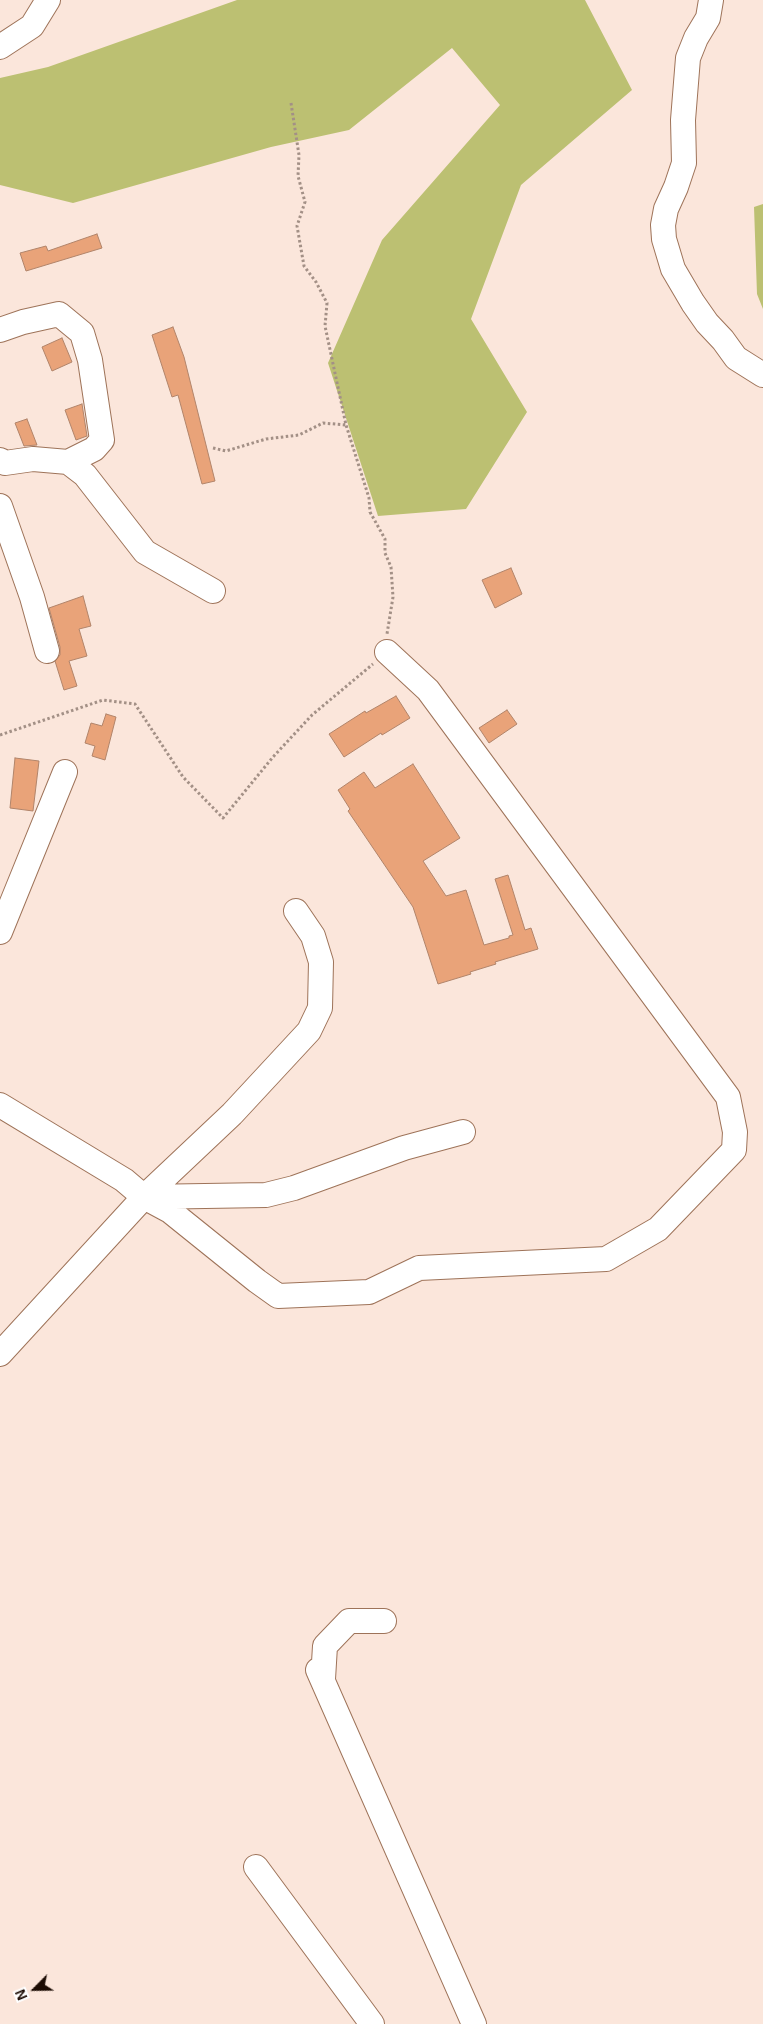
<!DOCTYPE html>
<style>
body{margin:0}
#map{position:relative;width:763px;height:2024px;overflow:hidden;background:#fbe6db;font-family:Helvetica,sans-serif}
canvas{display:block}
.north{position:absolute;left:10px;top:1964px;width:50px;height:50px;-webkit-text-stroke:4px #fff;paint-order:stroke;rotate:247deg;font-size:14px;font-weight:700;line-height:20px;text-align:center;color:#1c0c04}
.north::after{content:'';display:block;margin:auto;width:18px;height:22px;background:#1c0c04;clip-path:polygon(50% 0,100% 100%,50% 72%,0 100%)}
</style>
<div id="map">
<canvas width="763" height="2024"></canvas>
<div class="north">N</div>
</div>
<script>
const ctx = document.querySelector('canvas').getContext('2d');
ctx.lineJoin = 'round';
function paint(path, color) {
  ctx.fillStyle = color;
  ctx.fill(path, 'evenodd');
}
function poly(rows) {
  const path = new Path2D();
  for (const r of rows) {
    path.moveTo(r[0], r[1]);
    for (let i = 2; i < r.length; i += 2) path.lineTo(r[i], r[i + 1]);
  }
  return path;
}
function trace(path, color, width, dash) {
  ctx.strokeStyle = color;
  ctx.lineWidth = width;
  ctx.lineCap = dash ? 'butt' : 'round';
  ctx.setLineDash(dash || []);
  ctx.stroke(path);
}
paint(poly([
 [237,0,585,0,632,90,521,185,471,319,527,412,466,509,378,516,328,363,382,240,500,105,452,48,349,130,271,147,73,203,0,185,0,78,48,67],
 [763,204,763,309,757,294,754,207]
]), '#bcc072');
const building = poly([
 [97,234,102,248,26,271,20,253,46,246,48,251,97,234],
 [173,327,184,357,215,481,202,484,178,395,172,397,152,335,173,327],
 [62,338,72,362,52,371,42,347,62,338],
 [82,404,87,436,76,440,65,410,82,404],
 [27,419,37,445,24,446,15,423,27,419],
 [511,568,522,594,495,608,482,580,511,568],
 [83,596,91,626,79,629,87,656,69,661,77,686,64,690,55,661,60,655,60,647,49,608,83,596],
 [396,696,410,718,382,735,381,733,344,757,329,734,365,711,366,713,396,696],
 [507,710,517,724,489,743,479,728,507,710],
 [106,714,116,717,105,760,92,756,95,746,85,743,91,723,102,726,106,714],
 [15,758,39,761,33,811,10,808,15,758],
 [413,764,460,838,423,861,446,896,466,890,484,945,509,938,509,936,513,935,495,879,508,875,525,930,531,928,538,949,495,962,496,964,470,972,471,974,438,984,413,907,348,811,350,809,338,790,364,772,375,788,413,764]
]);
paint(building, '#e9a379');
trace(building, '#b1846a', 1);
const minor = poly([
 [711,0,708,18,696,38,688,58,683,120,684,163,676,187,666,209,663,225,664,239,673,269,693,303,707,323,723,340,736,358,763,375],
 [0,47,32,26,48,0],
 [0,330,23,322,59,314,82,333,90,360,102,440,94,449,68,462],
 [0,460,5,463,33,459,68,462,85,475,145,552,213,591],
 [0,506,32,597,47,651],
 [0,932,65,772],
 [0,1105,124,1180,144,1197,266,1195,294,1188,404,1148,463,1132],
 [144,1197,170,1211,257,1281,278,1296,369,1292,419,1268,606,1259,658,1229,734,1150,735,1132,728,1097,428,690,387,652],
 [0,1354,144,1197,232,1114,309,1031,320,1008,321,962,313,936,296,911],
 [318,1670,474,2024],
 [323,1679,325,1646,349,1621,384,1621],
 [256,1867,372,2024]
]);
trace(minor, '#9e7359', 26);
trace(poly([
 [291,103,299,155,298,176,305,202,297,226,304,266,316,282,327,303,325,326,346,425,369,498,370,512,385,539,385,553,391,567,393,597,387,634],
 [213,448,226,451,266,439,299,435,323,423,346,425],
 [0,735,103,700,135,704,183,777,223,818,273,757,312,715,373,664]
]), '#a39086', 3, [2.5, 2.5]);
trace(minor, '#fff', 24);
</script>
